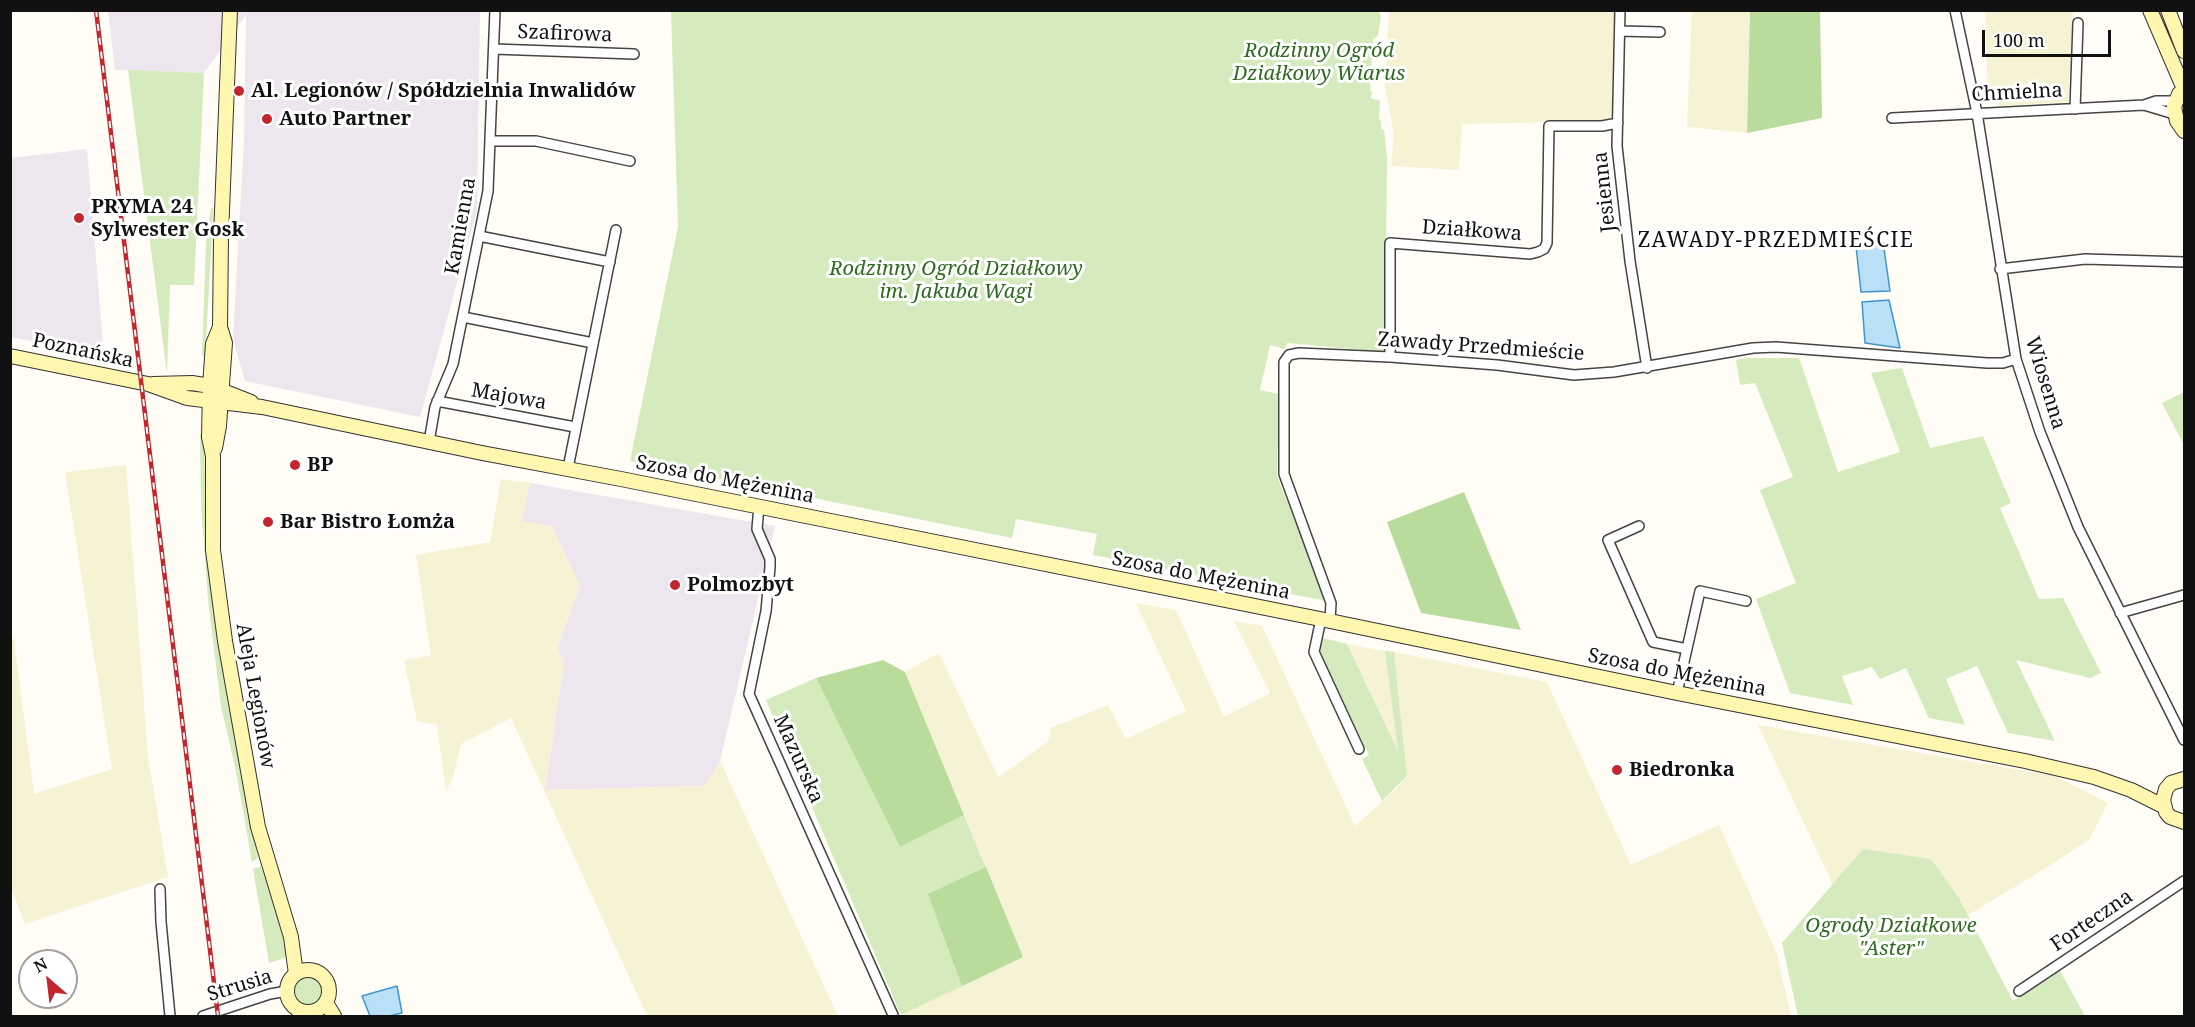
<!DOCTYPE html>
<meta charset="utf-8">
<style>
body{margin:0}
#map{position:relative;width:2195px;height:1027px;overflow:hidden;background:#fffdf5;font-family:"Noto Serif",serif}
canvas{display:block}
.frame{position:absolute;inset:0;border:12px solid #111;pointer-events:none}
.north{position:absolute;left:18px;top:949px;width:60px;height:60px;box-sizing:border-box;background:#fff;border:2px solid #a0a0a0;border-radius:50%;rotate:332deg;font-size:16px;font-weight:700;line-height:24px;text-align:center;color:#111}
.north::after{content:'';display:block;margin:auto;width:21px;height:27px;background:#c4262e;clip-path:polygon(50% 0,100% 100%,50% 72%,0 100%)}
.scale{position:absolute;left:1982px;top:30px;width:129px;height:27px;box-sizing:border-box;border:3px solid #111;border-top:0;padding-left:8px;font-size:18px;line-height:21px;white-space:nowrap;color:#111;-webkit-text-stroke:4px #fff;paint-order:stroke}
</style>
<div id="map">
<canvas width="2195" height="1027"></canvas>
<div class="frame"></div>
<div class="north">N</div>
<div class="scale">100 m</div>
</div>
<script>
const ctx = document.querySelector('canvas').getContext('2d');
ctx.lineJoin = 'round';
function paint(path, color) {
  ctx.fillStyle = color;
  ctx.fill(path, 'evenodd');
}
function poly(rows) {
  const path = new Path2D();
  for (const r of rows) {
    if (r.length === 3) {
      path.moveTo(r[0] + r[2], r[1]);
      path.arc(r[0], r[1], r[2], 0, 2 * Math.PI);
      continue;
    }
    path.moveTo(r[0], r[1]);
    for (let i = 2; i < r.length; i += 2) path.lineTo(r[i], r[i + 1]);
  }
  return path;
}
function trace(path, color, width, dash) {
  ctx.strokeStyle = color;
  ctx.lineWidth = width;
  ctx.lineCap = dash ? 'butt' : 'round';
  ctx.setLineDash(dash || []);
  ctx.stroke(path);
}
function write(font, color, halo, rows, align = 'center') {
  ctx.font = font + ' "Noto Serif",serif';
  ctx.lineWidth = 6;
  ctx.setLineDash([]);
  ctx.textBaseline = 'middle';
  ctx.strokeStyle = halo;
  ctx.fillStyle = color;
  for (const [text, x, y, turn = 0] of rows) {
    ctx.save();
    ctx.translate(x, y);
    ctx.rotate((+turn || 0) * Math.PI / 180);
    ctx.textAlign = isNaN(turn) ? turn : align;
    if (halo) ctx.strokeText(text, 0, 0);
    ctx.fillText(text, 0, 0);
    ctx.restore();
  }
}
paint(poly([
 [108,11,480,11,477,210,420,417,245,381,233,339,244,141,246,15,204,73,115,70],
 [87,149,104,356,11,337,11,158],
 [530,483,775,526,720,761,706,786,545,790,564,661,557,648,580,585,521,521]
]), '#eee6ef');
paint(poly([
 [1386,11,1616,11,1612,115,1607,121,1462,124,1459,170,1391,166,1394,134,1385,88,1389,13],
 [1692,11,1750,11,1747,133,1687,127],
 [1985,11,2073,11,2068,102,2001,106,1988,100],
 [126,465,148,757,168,877,25,924,11,888,11,638,14,639,34,794,112,769,65,472],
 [501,479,530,483,521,521,552,526,580,585,557,648,564,661,545,790,705,786,720,761,838,1016,647,1016,511,718,461,744,453,777,446,791,437,725,417,721,404,660,431,655,416,555,490,542],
 [1136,603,1176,610,1224,717,1270,693,1234,621,1262,626,1355,826,1397,788,1407,776,1394,652,1547,682,1631,865,1719,825,1777,954,1791,1016,899,1016,1023,956,905,672,939,653,998,777,1048,742,1051,728,1108,705,1126,739,1186,711],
 [1347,644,1385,651,1399,754],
 [1758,725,2055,776,2108,803,2089,840,2033,876,1968,915,1960,900,1863,849,1833,885]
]), '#f6f3d4');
paint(poly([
 [1373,10,1379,12,1381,16,1378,35,1373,40,1370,91,1372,92,1371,98,1380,101,1379,120,1381,121,1381,129,1384,130,1387,158,1385,352,1287,343,1285,349,1270,345,1260,390,1279,394,1277,476,1327,601,1093,555,1097,534,1016,519,1012,538,630,461,678,227,671,11],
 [128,70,204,73,194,285,170,285,167,374],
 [211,208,213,208,211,254,205,357,202,355,206,241],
 [1746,358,1799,358,1838,472,1900,452,1871,373,1902,368,1930,448,1983,436,2011,503,2000,508,2039,599,2063,598,2101,673,2090,678,2016,660,2055,741,2008,733,1977,666,1946,679,1965,725,1929,718,1906,668,1880,679,1872,667,1842,676,1853,705,1790,693,1756,599,1796,583,1760,490,1793,477,1755,383,1740,385,1736,360],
 [2184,392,2184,445,2162,403],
 [204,431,207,547,222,665,258,858,252,862,236,771,221,706,208,600,201,505,200,434],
 [1323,638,1347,644,1398,751,1385,651,1394,652,1407,776,1382,801,1362,759,1369,755,1319,651],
 [816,678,900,847,964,815,1023,957,901,1015,766,700],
 [1863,849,1931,859,1960,900,2013,1001,2060,971,2085,1016,1798,1016,1782,943],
 [261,866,279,917,288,953,286,953,287,957,269,963,253,869],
 [309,991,14]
]), '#d5ebbd');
paint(poly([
 [1750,11,1820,11,1822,118,1747,133],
 [1464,492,1521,630,1421,613,1387,522],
 [883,660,905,672,964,815,900,847,816,678],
 [986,867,1023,957,962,986,928,894]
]), '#b9dc9c');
const water = poly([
 [1883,242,1890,291,1861,292,1856,246,1883,242],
 [1889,300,1900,348,1865,343,1862,302,1889,300],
 [397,986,402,1013,389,1016,370,1016,362,996,397,986]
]);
paint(water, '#b9e0f7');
trace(water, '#3f96cf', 1.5);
const street = poly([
 [1620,10,1617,146,1630,261,1647,368],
 [1955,10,1977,113,2016,359,2040,432,2078,527,2184,740],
 [1621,31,1660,32],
 [494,49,634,54],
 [2144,105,2174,114],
 [2075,109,2078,23],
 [1892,118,2144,105,2156,101,2176,101],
 [490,141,536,141,630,161],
 [479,236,610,262],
 [2000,269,2085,259,2184,262],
 [463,317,593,343],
 [1390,357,1390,243,1530,254,1538,252,1544,249,1547,243,1549,126,1602,126,1618,123],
 [437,401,575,427],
 [429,442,435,407,453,364,488,191,495,10],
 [568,468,616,230],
 [759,506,757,529,770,559,770,567,766,611,749,694,893,1015],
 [1639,526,1608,540,1653,642,1687,649],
 [2120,613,2184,595],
 [1321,619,1314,652,1359,749],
 [1330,621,1331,603,1284,474,1284,362,1289,355,1299,353,1390,357,1497,365,1574,375,1614,372,1753,348,1776,347,1987,363,2003,363,2016,359],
 [1677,693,1700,591,1746,601],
 [160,889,161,922,170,1016],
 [2019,991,2184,881],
 [203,1016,270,994,287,991],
 [297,1016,297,1010],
 [308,1016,309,1013]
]);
const secondary = poly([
 [2150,10,2184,89],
 [2168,10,2184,51],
 [2184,89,2179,94,2174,107,2177,121,2184,131],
 [220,327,213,344,210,386,209,437,213,456,213,550,225,641,258,827,291,937,296,974],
 [10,356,148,384,187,398,262,407,482,453,621,479,1330,621,1677,693,2025,761,2094,777,2131,790,2163,806],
 [153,384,192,383,210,386,251,402],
 [215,448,219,426,225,343,220,327,221,236,230,10],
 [2184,779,2171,783,2166,789,2163,800,2166,812,2170,817,2184,822],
 [308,991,21],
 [326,1003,334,1016]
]);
trace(street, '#444', 12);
trace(secondary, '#333', 16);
trace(street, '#fff', 9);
trace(secondary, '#fff6b0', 14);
const rail = poly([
 [96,10,218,1016]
]);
trace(rail, '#c4262e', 4.5);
trace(rail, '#fff', 2, [7]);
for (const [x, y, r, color] of [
 [239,91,6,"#c4262e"],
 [267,119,6,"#c4262e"],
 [79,218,6,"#c4262e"],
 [295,465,6,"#c4262e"],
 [268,522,6,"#c4262e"],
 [675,585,6,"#c4262e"],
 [1617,770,6,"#c4262e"]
]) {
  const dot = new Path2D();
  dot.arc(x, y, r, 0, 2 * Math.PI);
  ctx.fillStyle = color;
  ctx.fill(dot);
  trace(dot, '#fff', 2);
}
write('20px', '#111', '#fff', [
 ["Szafirowa",565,34,2],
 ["Chmielna",2017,93,-3],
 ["Jesienna",1605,192,-96],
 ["Kamienna",461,226,-80],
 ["Działkowa",1472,231,4],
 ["Zawady Przedmieście",1481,347,4],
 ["Poznańska",83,351,12],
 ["Wiosenna",2045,383,73],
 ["Majowa",509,397,10],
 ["Szosa do Mężenina",725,480,11],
 ["Szosa do Mężenina",1201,576,11],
 ["Szosa do Mężenina",1677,673,11],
 ["Aleja Legionów",255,696,80],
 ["Mazurska",798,759,66],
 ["Forteczna",2092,921,-34],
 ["Strusia",240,986,-17]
]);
write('italic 20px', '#2f6b1f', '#fff', [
 ["Rodzinny Ogród",1319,51],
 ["Działkowy Wiarus",1319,74],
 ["Rodzinny Ogród Działkowy",956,269],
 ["im. Jakuba Wagi",956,292],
 ["Ogrody Działkowe",1891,926],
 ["\"Aster\"",1891,949]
]);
write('bold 20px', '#111', '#fff', [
 ["Al. Legionów / Spółdzielnia Inwalidów",251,91],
 ["Auto Partner",279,119],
 ["PRYMA 24",91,207],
 ["Sylwester Gosk",91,230],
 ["BP",307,465],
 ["Bar Bistro Łomża",280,522],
 ["Polmozbyt",687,585],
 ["Biedronka",1629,770]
], 'left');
ctx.letterSpacing = '1.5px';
write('21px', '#111', '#fff', [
 ["ZAWADY-PRZEDMIEŚCIE",1776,241]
]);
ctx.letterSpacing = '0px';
</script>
